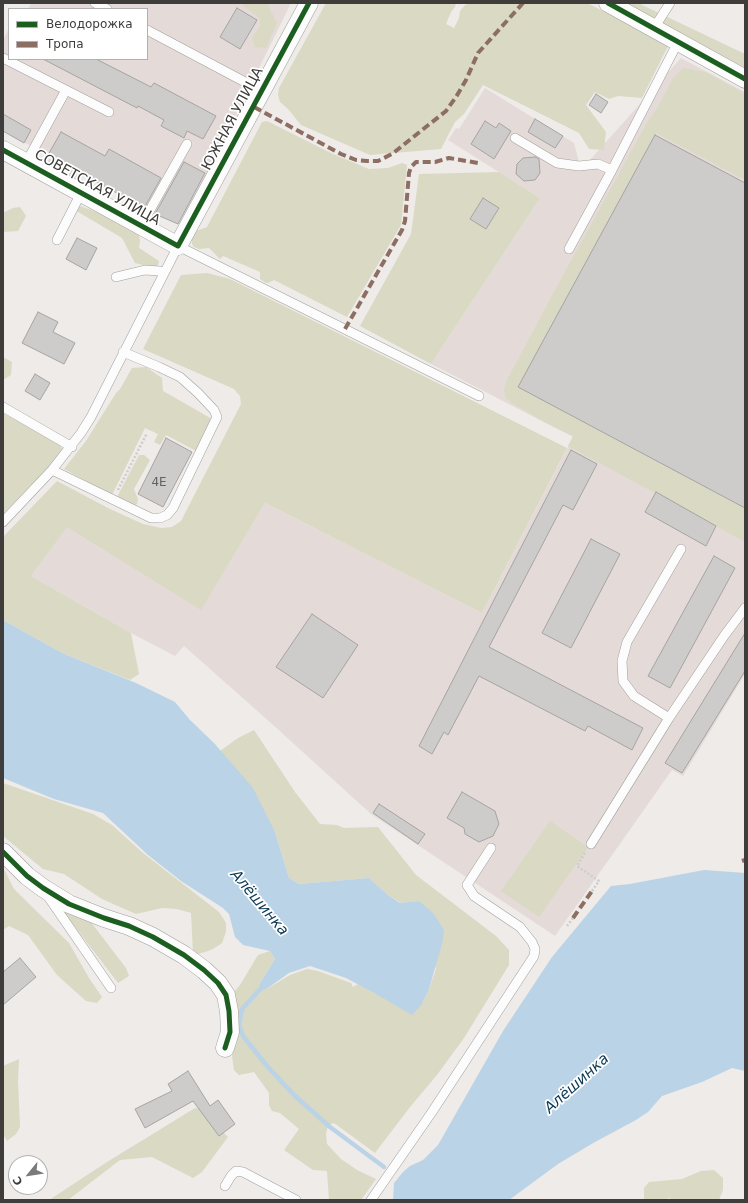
<!DOCTYPE html>
<meta charset="utf-8">
<style>
body{margin:0}
#map{position:relative;width:748px;height:1203px;overflow:hidden;background:#eeebe9;font-family:"DejaVu Sans",sans-serif}
canvas{display:block}
.frame{position:absolute;inset:0;border:4px solid #3e3d3c;pointer-events:none}
.legend{position:absolute;left:8px;top:8px;width:140px;height:52px;box-sizing:border-box;background:#fff;border:1px solid #b2b1b1;margin:0;padding:5px 7px;list-style:none;font-size:12px;color:#3e3d3c}
.legend li{display:flex;align-items:center;gap:8px;height:20px}
.legend b{width:20px;border:1px solid #b2b1b1}
.north{position:absolute;left:8px;top:1155px;width:40px;height:40px;box-sizing:border-box;background:#fff;border:1px solid #b2b1b1;border-radius:50%;rotate:240deg;font-size:11px;font-weight:700;line-height:16px;text-align:center;color:#3e3d3c}
.north::after{content:'';display:block;margin:auto;width:14px;height:18px;background:#7c7a79;clip-path:polygon(50% 0,100% 100%,50% 72%,0 100%)}
</style>
<div id="map">
<canvas width="748" height="1203"></canvas>
<div class="frame"></div>
<ul class="legend">
<li><b style="height:5px;background:#1b5e20"></b>Велодорожка</li>
<li><b style="height:5px;background:#8d6e63"></b>Тропа</li>
</ul>
<div class="north">С</div>
</div>
<script>
const ctx = document.querySelector('canvas').getContext('2d');
ctx.lineJoin = 'round';
function paint(path, color) {
  ctx.fillStyle = color;
  ctx.fill(path, 'evenodd');
}
function poly(rows) {
  const path = new Path2D();
  for (const r of rows) {
    path.moveTo(r[0], r[1]);
    for (let i = 2; i < r.length; i += 2) path.lineTo(r[i], r[i + 1]);
  }
  return path;
}
function trace(path, color, width, dash) {
  ctx.strokeStyle = color;
  ctx.lineWidth = width;
  ctx.lineCap = dash ? 'butt' : 'round';
  ctx.setLineDash(dash || []);
  ctx.stroke(path);
}
function write(font, color, halo, rows, align = 'center') {
  ctx.font = font + ' "DejaVu Sans",sans-serif';
  ctx.lineWidth = 3.5;
  ctx.setLineDash([]);
  ctx.textBaseline = 'middle';
  ctx.strokeStyle = halo;
  ctx.fillStyle = color;
  for (const [text, x, y, turn = 0] of rows) {
    ctx.save();
    ctx.translate(x, y);
    ctx.rotate((+turn || 0) * Math.PI / 180);
    ctx.textAlign = isNaN(turn) ? turn : align;
    if (halo) ctx.strokeText(text, 0, 0);
    ctx.fillText(text, 0, 0);
    ctx.restore();
  }
}
paint(poly([
 [31,3,291,3,207,174,185,216,171,209,161,216,3,131,3,40,9,28,9,59,147,59,147,9,28,9],
 [681,58,745,92,745,674,683,776,672,770,555,936,371,814,272,724,184,646,175,656,131,633,31,576,67,526,201,609,265,503,482,613,573,437,431,364,540,198,448,140,456,128,459,129,485,88,574,143,581,170]
]), '#e4dbd8');
paint(poly([
 [242,3,268,3,269,7,277,23,266,48,255,47,252,38,260,26,260,19,249,10,244,7],
 [326,3,456,3,455,7,451,12,446,24,454,28,459,18,460,11,465,5,470,3,587,3,669,44,642,98,618,96,609,99,595,92,586,105,606,132,604,150,589,149,579,133,483,85,464,114,455,122,441,149,370,155,301,125,288,109,280,102,278,95,279,88],
 [623,3,638,3,745,54,745,68],
 [683,68,706,72,745,94,745,180,656,133,518,387,745,508,745,542,568,446,573,436,546,423,512,403,505,397,504,389,507,380,555,290,648,121,658,107,673,78],
 [267,121,333,154,369,169,388,168,402,163,407,165,401,225,347,317,274,280,268,283,266,283,260,279,260,272,223,256,220,259,209,248,199,249,194,247,192,244,192,239,196,231,207,227,262,122],
 [49,159,69,167,79,176,76,179,57,171,48,163],
 [499,172,540,198,431,364,360,326,411,234,419,174],
 [80,206,120,220,139,234,140,241,139,248,159,261,158,265,154,268,135,263,122,238,75,210],
 [20,207,26,216,18,231,3,232,3,213,13,208],
 [207,273,230,279,567,448,482,613,265,503,201,610,67,527,31,576,131,633,139,674,130,680,62,653,3,620,3,537,57,481,110,509,143,524,161,528,172,527,181,521,241,404,240,396,234,389,143,349,181,275],
 [3,357,12,362,11,375,3,380],
 [146,367,162,378,163,391,212,419,196,451,166,435,160,445,154,442,158,434,145,428,112,495,64,469,86,441,116,393,120,389,132,368],
 [3,413,60,445,63,451,3,515],
 [139,455,144,455,150,460,134,489,138,499,137,504,134,506,117,497],
 [254,730,295,792,320,824,337,825,344,828,378,827,416,875,496,936,509,950,509,965,464,1038,437,1075,410,1107,375,1153,334,1123,328,1125,326,1134,327,1144,341,1159,357,1170,376,1179,361,1200,329,1200,327,1171,313,1170,284,1150,299,1129,280,1113,272,1111,269,1105,269,1093,254,1072,239,1075,234,1070,232,1056,236,1039,231,996,240,985,258,955,270,951,275,959,259,985,260,989,265,990,290,975,307,969,318,971,351,983,353,987,358,984,376,994,422,1004,429,989,436,969,419,901,401,903,388,895,369,878,299,884,289,878,275,832,220,751,238,738],
 [3,783,93,814,112,825,143,853,219,912,226,923,226,932,222,943,213,949,208,951,198,954,193,953,191,913,177,909,162,908,136,914,102,899,64,874,43,869,3,836],
 [550,821,588,847,539,917,501,891],
 [3,867,14,889,69,943,89,978,102,997,97,1003,86,1001,57,975,28,935,9,926,3,930],
 [62,910,90,921,126,968,129,976,118,983],
 [19,1059,18,1081,20,1127,16,1134,7,1141,3,1134,3,1066],
 [195,1108,209,1110,219,1128,228,1137,202,1172,193,1178,152,1157,120,1160,68,1200,49,1200,107,1162],
 [714,1170,723,1178,723,1190,719,1200,675,1200,668,1198,666,1200,644,1200,644,1188,649,1182,682,1179,701,1171]
]), '#dad9c4');
paint(poly([
 [3,620,62,653,136,683,175,702,190,720,214,743,253,788,275,832,289,878,299,884,369,878,388,895,400,903,419,901,434,914,444,930,442,944,429,989,422,1004,412,1015,376,994,346,978,310,966,289,973,265,990,260,989,259,985,275,959,270,951,243,945,235,937,229,914,223,908,181,881,148,855,103,813,54,799,3,778],
 [704,870,745,873,745,1071,732,1068,702,1082,662,1096,648,1112,636,1120,595,1142,558,1164,509,1200,393,1200,394,1183,403,1172,410,1166,423,1160,438,1145,503,1031,552,957,611,886,630,884]
]), '#bad3e6');
trace(poly([
 [264,985,242,1009,239,1025,243,1036,267,1066,294,1095,330,1127,384,1167]
]), '#bad3e6', 4.5);
const building = poly([
 [237,8,257,20,240,49,220,37,237,8],
 [43,59,96,59,151,87,154,83,216,116,203,139,187,131,184,138,161,126,164,120,138,106,137,108,43,59],
 [596,94,608,102,601,113,589,105,596,94],
 [3,114,31,130,24,143,3,131,3,114],
 [535,119,563,136,555,148,528,132,535,119],
 [485,121,496,128,499,123,511,131,494,159,471,144,485,121],
 [61,132,105,156,109,149,161,178,144,208,48,155,61,132],
 [655,135,745,183,745,508,518,387,655,135],
 [535,157,539,159,540,173,535,180,524,181,516,174,517,164,523,158,535,157],
 [184,162,205,173,178,224,155,214,184,162],
 [483,198,499,208,486,229,470,219,483,198],
 [77,238,97,248,86,270,66,259,77,238],
 [38,312,58,322,53,332,75,343,64,364,22,343,38,312],
 [35,374,50,383,40,400,25,391,35,374],
 [166,438,192,452,163,507,138,494,166,438],
 [571,450,597,464,573,510,563,505,489,647,643,728,632,750,588,726,585,731,479,676,448,735,444,732,432,754,419,746,571,450],
 [656,492,716,526,706,546,645,512,656,492],
 [591,539,620,554,571,648,542,633,591,539],
 [714,556,735,568,670,688,648,676,714,556],
 [312,614,358,645,323,698,276,667,312,614],
 [745,633,745,671,682,773,665,763,745,633],
 [462,792,495,811,499,824,493,836,479,842,465,834,464,828,447,818,462,792],
 [379,804,425,834,418,844,373,813,379,804],
 [20,958,36,977,3,1005,3,972,20,958],
 [188,1071,210,1106,218,1100,235,1124,219,1136,193,1101,145,1128,135,1109,172,1091,168,1084,188,1071]
]);
paint(building, '#cecccb');
trace(building, '#a6a4a3', 1);
const lane = poly([
 [95,3,107,9],
 [654,28,670,3],
 [147,30,262,91],
 [3,58,109,112],
 [515,138,557,163,579,166,598,164,612,170],
 [26,163,66,90],
 [141,226,187,144],
 [57,240,81,193],
 [569,249,612,170,678,42],
 [116,277,145,270,160,271,164,273],
 [3,407,72,447],
 [52,470,151,518,160,518,167,515,173,508,217,417,214,410,198,393,180,377,159,367,123,352],
 [3,522,52,470,81,433,91,417,178,246,479,396],
 [669,718,634,696,623,681,622,661,627,642,681,549],
 [591,844,669,718,724,636,745,608],
 [47,895,111,988],
 [225,1186,231,1176,236,1171,243,1172,296,1200],
 [371,1200,432,1112,534,956,535,949,532,942,520,927,474,896,467,885,491,848]
]);
const street = poly([
 [608,3,745,79],
 [3,150,178,246,309,3],
 [3,852,27,876,43,888,69,904,104,918,129,926,153,937,184,955,204,970,218,983,226,995,229,1011,230,1032,225,1048]
]);
trace(lane, '#a19f9e', 10);
trace(street, '#a19f9e', 19);
trace(poly([
 [118,490,147,433],
 [585,853,577,866,599,881,592,891],
 [567,926,573,918]
]), '#cdcccc', 2.5, [2, 2]);
trace(lane, '#fcfcfc', 9);
trace(street, '#fcfcfc', 18);
trace(poly([
 [254,107,341,154,356,160,367,161,378,161,392,154,446,111,456,97,466,80,478,53,523,3],
 [345,329,402,230,405,221,409,173,411,167,416,162,435,162,449,158,478,163],
 [742,861,745,860],
 [573,918,592,891]
]), '#8d6e63', 4, [8, 4]);
trace(poly([
 [608,3,745,79],
 [3,150,178,246,309,3],
 [3,852,27,876,43,888,69,904,104,918,129,926,153,937,184,955,204,970,218,983,226,995,229,1011,230,1032,225,1048]
]), '#1b5e20', 5);
write('12px', '#626160', null, [
 ["4Е",159,483]
]);
write('14px', '#3e3d3c', '#fff', [
 ["ЮЖНАЯ УЛИЦА",233,119,-62],
 ["СОВЕТСКАЯ УЛИЦА",97,188,29]
]);
write('italic 15px', '#0a3853', '#fff', [
 ["Алёшинка",259,903,50],
 ["Алёшинка",577,1084,-42]
]);
</script>
